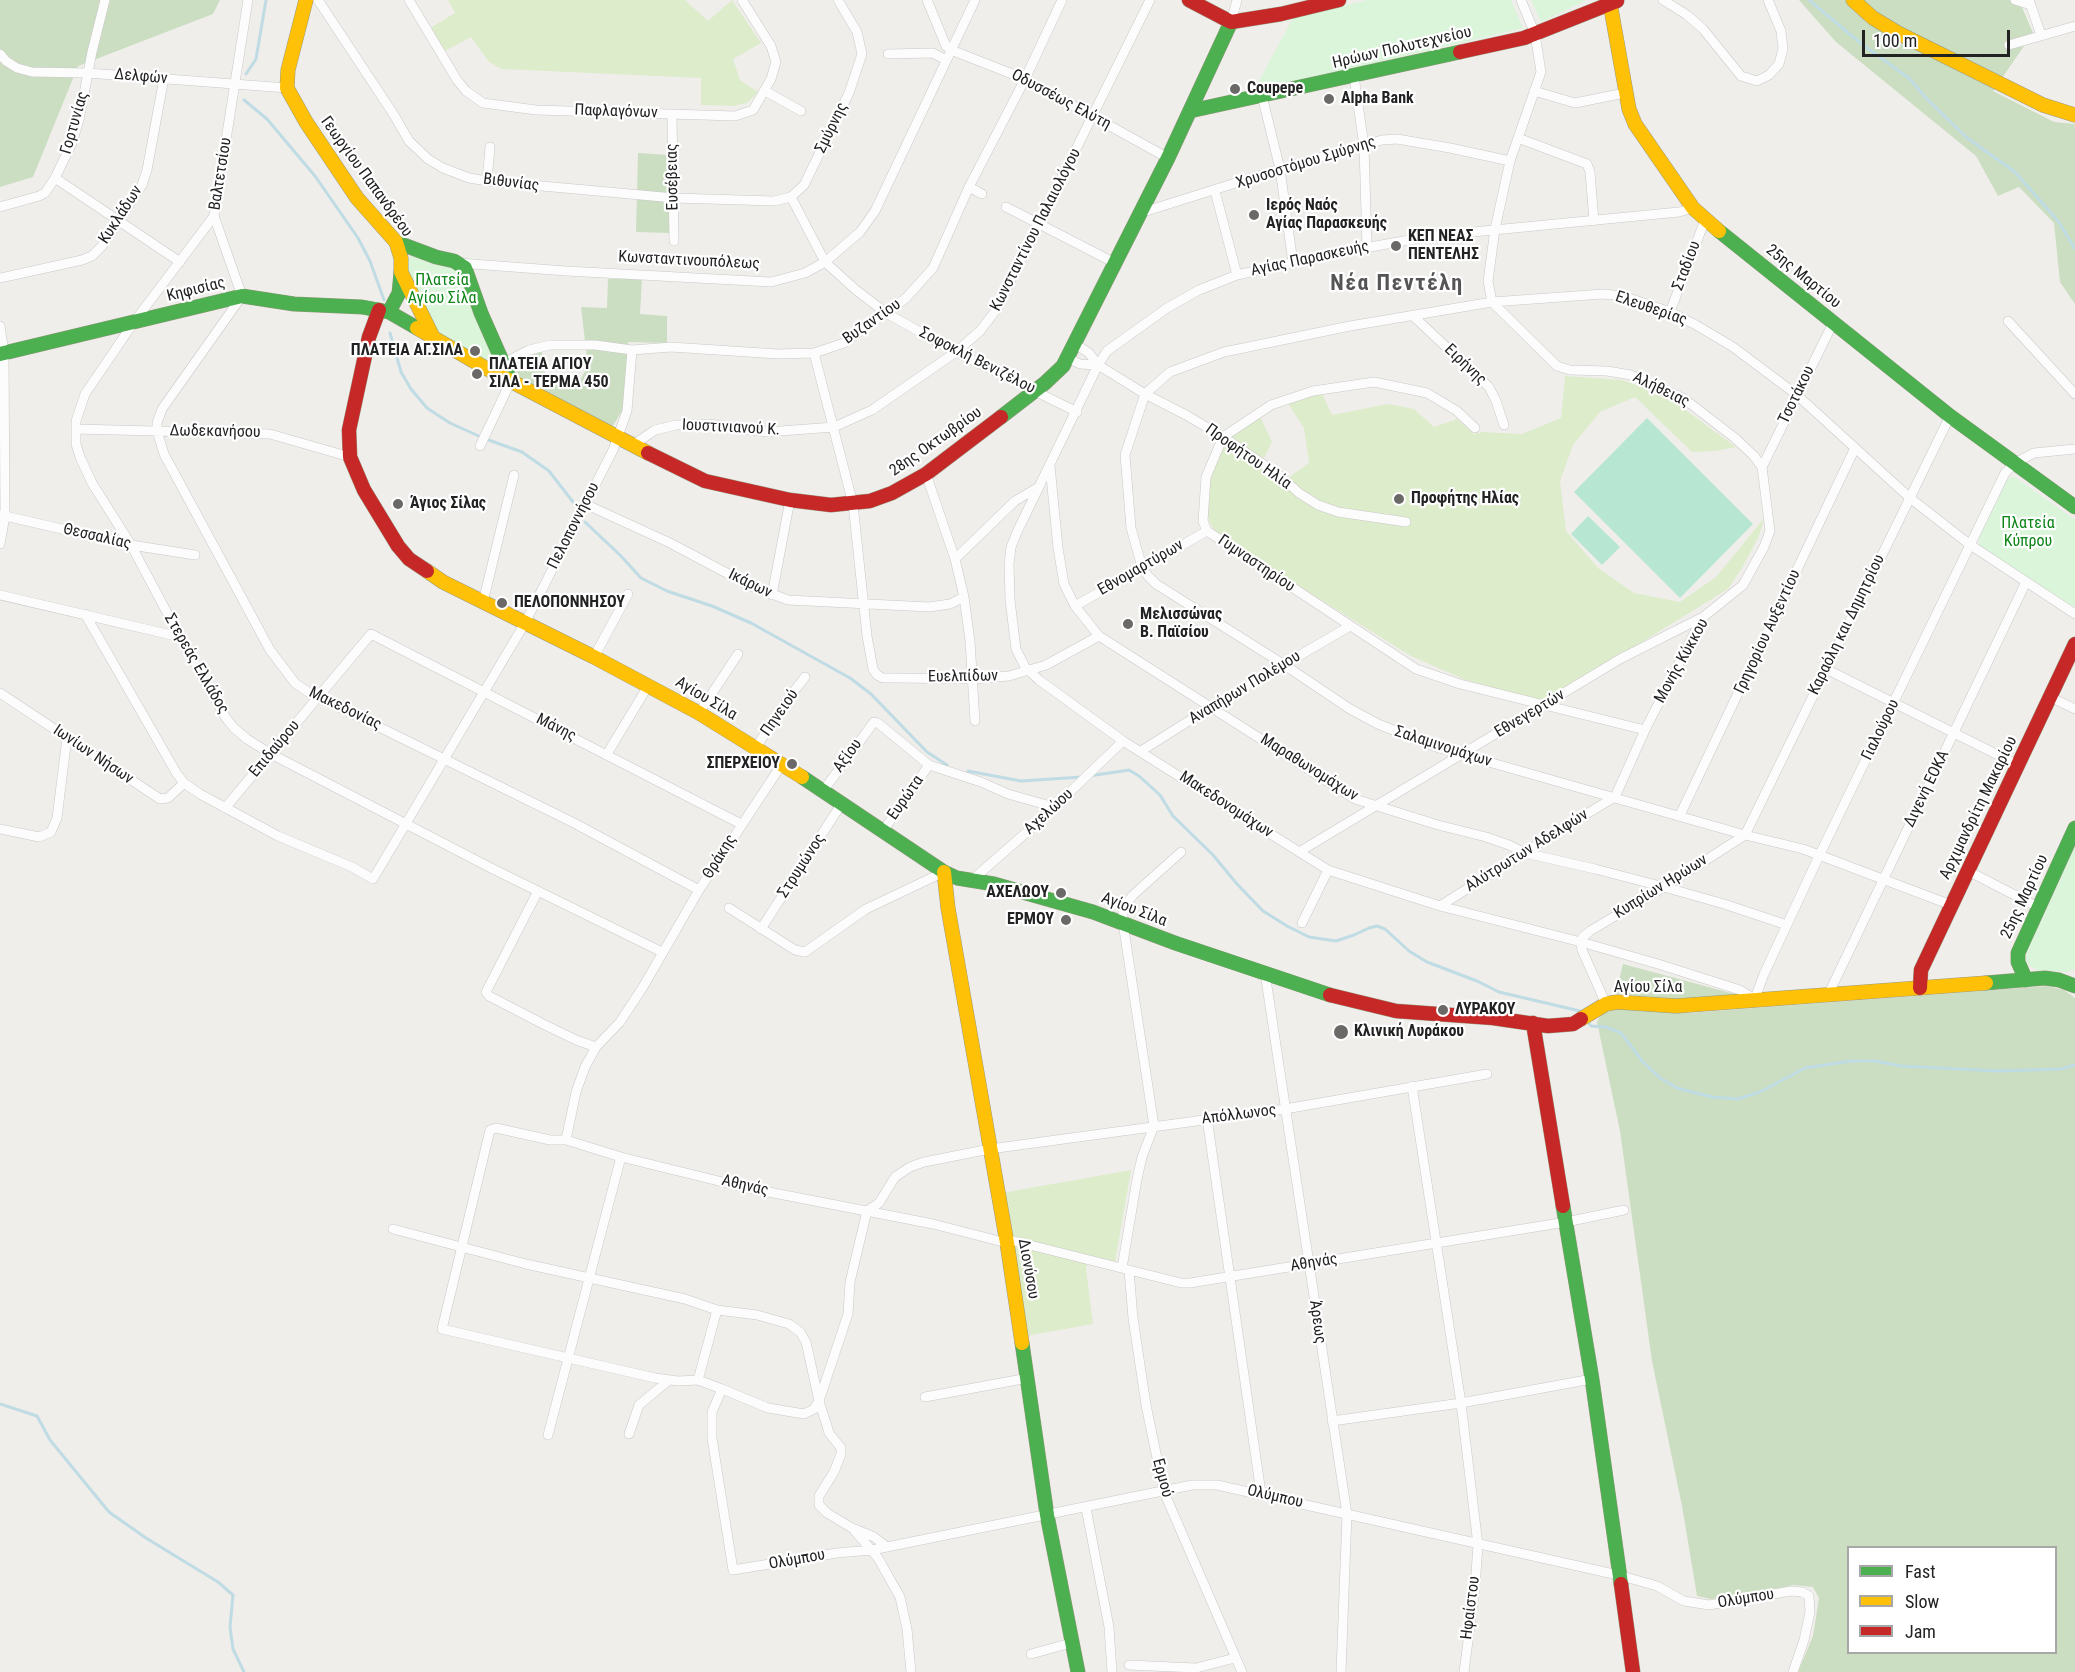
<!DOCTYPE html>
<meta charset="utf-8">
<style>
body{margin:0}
#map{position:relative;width:2075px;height:1672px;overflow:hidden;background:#f0eeeb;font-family:"Roboto Condensed",sans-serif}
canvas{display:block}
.legend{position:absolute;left:1847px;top:1546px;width:210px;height:108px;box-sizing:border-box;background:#fff;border:2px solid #a7a7a7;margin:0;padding:8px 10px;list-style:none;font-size:18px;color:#222}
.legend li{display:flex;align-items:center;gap:12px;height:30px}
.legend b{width:30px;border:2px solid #a7a7a7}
.scale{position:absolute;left:1862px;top:30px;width:148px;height:27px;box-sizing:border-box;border:3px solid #222;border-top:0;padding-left:8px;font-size:18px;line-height:21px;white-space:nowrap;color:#222;-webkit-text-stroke:4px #fff;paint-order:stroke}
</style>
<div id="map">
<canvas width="2075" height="1672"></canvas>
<ul class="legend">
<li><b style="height:8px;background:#4caf50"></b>Fast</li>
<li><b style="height:8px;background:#ffc107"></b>Slow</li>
<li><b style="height:8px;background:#c62828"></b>Jam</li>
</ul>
<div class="scale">100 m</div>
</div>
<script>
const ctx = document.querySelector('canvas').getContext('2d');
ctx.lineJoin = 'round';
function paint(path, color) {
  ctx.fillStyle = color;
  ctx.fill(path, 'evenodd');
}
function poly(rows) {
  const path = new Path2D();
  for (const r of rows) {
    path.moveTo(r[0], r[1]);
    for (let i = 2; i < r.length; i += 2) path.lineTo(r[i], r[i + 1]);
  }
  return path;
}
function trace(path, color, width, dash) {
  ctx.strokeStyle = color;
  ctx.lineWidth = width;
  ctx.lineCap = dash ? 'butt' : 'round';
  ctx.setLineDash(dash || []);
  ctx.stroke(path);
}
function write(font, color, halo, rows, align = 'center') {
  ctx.font = font + ' "Roboto Condensed",sans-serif';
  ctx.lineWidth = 4.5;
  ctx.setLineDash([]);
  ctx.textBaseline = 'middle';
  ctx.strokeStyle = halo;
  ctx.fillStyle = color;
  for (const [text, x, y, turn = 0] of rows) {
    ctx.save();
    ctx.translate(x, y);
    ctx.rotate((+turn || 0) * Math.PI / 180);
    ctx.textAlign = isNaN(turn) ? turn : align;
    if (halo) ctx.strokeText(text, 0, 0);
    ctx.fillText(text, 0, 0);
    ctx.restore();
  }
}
paint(poly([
 [448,0,685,0,708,21,732,0,761,43,733,59,740,80,758,92,747,103,733,106,701,105,701,78,502,69,489,62,471,37,445,51,430,28,455,13],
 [1565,376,1622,380,1648,389,1669,398,1736,447,1716,451,1692,452,1635,397,1600,412,1573,445,1560,481,1566,531,1598,568,1634,593,1680,602,1716,577,1765,517,1758,538,1742,568,1728,589,1545,702,1466,680,1411,656,1217,535,1210,523,1204,502,1205,483,1222,443,1260,416,1272,442,1263,460,1288,478,1309,463,1304,428,1287,402,1322,393,1332,415,1388,404,1414,409,1434,427,1457,419,1474,434,1482,432,1522,434,1561,418],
 [1131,1170,1115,1262,1089,1257,1086,1269,1093,1324,1026,1336,1002,1193]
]), '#ddeccb');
paint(poly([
 [0,0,220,0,213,14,78,66,33,177,0,187],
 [1799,0,2019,0,2033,33,1993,91,2054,122,2075,124,2075,304,2060,282,2054,223,2019,187,1998,196,1976,156,1836,42],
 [638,153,669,155,669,233,636,232],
 [608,279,642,279,640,314,667,316,667,343,628,342,624,408,612,427,519,380,516,372,518,360,527,354,542,351,542,371,576,387,588,366,581,307,607,308],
 [1623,964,1738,995,1678,999,1616,994],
 [2047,986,2064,990,2075,998,2075,1672,1798,1672,1813,1636,1819,1598,1813,1587,1794,1585,1745,1596,1711,1599,1697,1596,1682,1506,1652,1361,1620,1131,1597,1022,1601,1015,1610,1008,1688,1013],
 [1848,1548,2056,1548,2056,1652,1848,1652]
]), '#cbdec1');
paint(poly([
 [1368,0,1511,0,1523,28,1253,92,1293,18],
 [1531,0,1587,0,1541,22],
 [413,256,448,266,458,273,465,282,468,296,478,321,494,348,492,357,485,360,446,339,432,324,404,267,405,259],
 [2011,477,2015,477,2075,520,2075,608,1986,551,1979,544,1980,536,2007,480],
 [2075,845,2075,969,2067,972,2037,970,2027,964,2024,949]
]), '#daf5da');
paint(poly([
 [1647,418,1753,524,1680,598,1574,492],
 [1588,516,1620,547,1602,565,1571,534]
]), '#b7e6d2');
trace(poly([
 [1809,0,1858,41,1910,79,1925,97,1966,137,2015,172,2058,221,2075,249],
 [246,74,256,59,266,0],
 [244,100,267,119,315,176,358,238,370,261,384,300],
 [390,333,401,372,411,389,427,408,450,423,483,438,522,452,549,471,573,502],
 [585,522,621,556,641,578,667,591,712,606,751,623,850,678,871,694,927,752,947,765],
 [968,771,1021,781,1082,777],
 [1089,776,1129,770,1139,776,1160,795,1173,816,1213,855,1237,884,1263,911,1287,926,1309,937,1336,941,1354,935,1369,928,1377,926,1385,929,1409,951,1427,962,1477,981,1499,992,1580,1011,1582,1014],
 [1586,1019,1591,1026,1606,1027,1621,1033,1643,1062,1660,1078,1677,1088,1712,1097,1737,1099,1760,1092,1805,1068,1851,1061,1876,1061,1901,1066,1998,1071,2061,1069,2075,1065],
 [0,1404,37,1416,50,1440,109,1512,146,1538,218,1582,233,1595,230,1627,233,1649,244,1672]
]), '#bfdbe3', 3);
const street = poly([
 [248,0,214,216,242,296,162,409,157,423,157,431,164,454,270,650,295,683,308,692,574,823,699,890],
 [318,0,394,115,409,141,428,159,443,168,469,178,487,181,674,198,774,201,791,197],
 [409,0,457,80,466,91,483,103,536,110,735,116,753,110,771,79,776,62,771,46,742,0],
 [927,0,946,46,951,50,1025,79,1168,158],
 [1663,0,1687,15,1703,29,1741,76,1757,81,1769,75,1779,64,1783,49,1781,31,1768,0],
 [2015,0,2031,5],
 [2029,0,2041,35],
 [1231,22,1237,0],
 [2009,45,2075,26],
 [0,54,6,61,17,68,32,72,88,73,287,88],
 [888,54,933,53,946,60],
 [1354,76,1364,146,1367,247],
 [765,91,801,111],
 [1534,91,1575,103,1625,93],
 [1262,96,1280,169,1293,263],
 [672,114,674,241],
 [1518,138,1587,164,1590,172,1594,221],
 [55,178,180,262],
 [487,181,490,147],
 [969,187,982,194],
 [1215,191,1237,275],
 [791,197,825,262,856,290,886,313,956,352,1077,412],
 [791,197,804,185,849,93,862,54,857,32,838,0],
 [0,207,39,196,45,193,55,178,72,143,79,120,92,52,105,0],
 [1006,207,1115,263],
 [1693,208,1679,212,1432,236,1342,252,1237,275,1199,290,1167,308,1107,351,1098,365,1018,530,1011,547,1009,564,1010,600,1016,649,1025,667,1039,680,1123,741,1328,870,1440,906,1581,942,1658,964,1740,990,1748,995,1754,1001,1764,974,1819,856,2005,473,2015,463,2034,453,2075,449],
 [1140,213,1280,169,1382,140,1397,139,1450,148,1510,161],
 [214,216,134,322,85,394,76,421,76,444,80,457,92,483,131,545,180,637,226,718,234,728,247,739,271,754,493,869,662,952],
 [459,263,566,271,771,282,805,273,825,262,860,232,875,211,975,0],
 [0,278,82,260,92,256,102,246,142,185,147,170,164,78],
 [1492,302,1557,366,1570,370,1607,371,1631,375,1683,398,1735,438,1754,456,1762,467,1770,531,1764,547,1743,585,1702,618,1645,730,1615,797],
 [1492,302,1488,281,1495,229,1510,161,1541,72,1535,34,1521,0],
 [1670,312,1705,220],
 [1412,315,1489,387,1496,401,1504,425],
 [2008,321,2075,394],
 [0,326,4,353,5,516,0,544],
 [1075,344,1089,353,1098,365,1145,394,1186,415,1223,437,1279,475,1299,493,1318,505,1338,512,1406,522],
 [814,353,853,504,867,636,873,669,877,675,883,678,895,678,973,679,1009,676,1046,665,1099,636],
 [1068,358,1080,364,1098,365],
 [504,363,529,350,550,345,595,345,632,350,671,347,778,354,814,353,844,343,906,298,933,268,969,187,1025,79,1062,0],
 [1475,428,1457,411,1427,393,1374,382,1313,391,1271,405,1223,437,1206,477,1203,521,1207,531,1416,669,1460,684,1645,730],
 [76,429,270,434,350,457],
 [633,445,655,430,676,425,708,424,767,432,834,427,872,410,956,352,980,331,996,310,1150,0],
 [480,446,511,381],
 [1050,466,1058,548,1064,584,1075,606,1099,636,1355,799,1438,825,1486,837,1509,845,1525,853,1595,869,1664,887,1724,904,1787,925],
 [1762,467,1833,323],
 [926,474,955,559,964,597,970,641,975,721],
 [585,504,670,543,751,586,788,600,929,607,950,604,964,597],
 [1,515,131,545,195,555],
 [955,559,1015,501,1037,488],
 [0,595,180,637],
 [772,595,790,500],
 [483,602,514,475],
 [1075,606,1207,531],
 [85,614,177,774,184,783,200,794,278,836,352,867,373,879,525,623,613,450,627,411,632,350],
 [594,657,628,594],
 [1826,669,2018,765],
 [0,693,160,799,168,798,184,783],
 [2050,697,2075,709],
 [699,713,738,654],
 [755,749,785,703,805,677],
 [1141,751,1211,707,1350,626],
 [607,754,648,686],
 [823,791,874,722,878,723,929,765,981,782,1008,794,1054,807],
 [225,808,371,634,741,824],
 [1680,815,1855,448],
 [0,829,39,837,51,832,57,818,67,737],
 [883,831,929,765],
 [1745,835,1950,416],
 [1299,852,1620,659,1701,618],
 [1968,871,2038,907],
 [972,880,1044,817,1123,741],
 [538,891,486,992,489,996,543,1024,576,1040,596,1047],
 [1951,905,1803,849,1745,835,1436,747,1378,724,1350,709,1283,664,1156,584,1148,576,1142,567,1131,528,1125,455,1145,394,1170,372,1224,352,1350,326,1492,302,1603,294,1623,296,1670,312,1696,325,1733,347,1797,395,1910,498,1969,544,2075,614],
 [1440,906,1568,825,1615,797],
 [729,908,795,950,805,952,866,909,944,872],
 [1302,923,1328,870],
 [761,929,842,803],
 [1265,973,1347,1514,1341,1672],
 [1828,995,2026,582],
 [1606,1004,1582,950,1581,942,1583,937,1590,931,1664,887,1745,835],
 [1412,1086,1461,1403,1478,1545,1475,1587,1464,1672],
 [1207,1118,1261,1493],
 [566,1140,576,1092,585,1067,596,1047,620,1022,643,987,699,890,782,764],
 [393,1229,526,1264,685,1299,717,1310,757,1315,789,1324,800,1332,806,1342,819,1401,827,1426,829,1433,841,1448,841,1454,834,1472,819,1496,819,1505,827,1513,852,1528,874,1537,887,1547],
 [1006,1239,1181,1283,1190,1283,1566,1222,1624,1210],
 [1122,1268,1137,1179,1142,1157,1154,1126,1123,923,1123,908,1133,895,1181,852],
 [1129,1270,1133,1318,1146,1405,1164,1492,1242,1672],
 [717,1310,698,1380,678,1381,655,1378,442,1329,490,1130,496,1128,550,1140,566,1140,621,1157,743,1187,933,1224,1007,1243],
 [698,1380,722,1389,712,1412,712,1438,733,1570,837,1553,872,1550,1192,1485,1217,1485,1618,1575,1657,1586,1684,1601,1709,1605,1791,1591,1802,1592,1809,1596,1810,1612,1804,1640,1793,1672],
 [722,1389,768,1408,804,1414,814,1409,819,1401,848,1314,850,1282,867,1211,879,1203,895,1177,910,1167,924,1162,990,1149,1285,1109,1487,1074],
 [925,1397,1028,1378],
 [1332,1421,1461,1403,1592,1379],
 [629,1434,639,1405,669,1380],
 [548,1435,621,1157],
 [1086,1508,1109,1627,1112,1672],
 [854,1530,878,1558,900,1597,907,1629,911,1672],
 [1031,1654,1071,1643],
 [1129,1665,1196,1668,1235,1658]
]);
const fast = poly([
 [1190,111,1460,52],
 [1719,231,1950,416,2075,507],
 [396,242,436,257,454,261,465,268,481,313,511,381],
 [389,312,399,293,401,272],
 [0,354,242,296,294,304,362,307,389,312,417,328],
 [1001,417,1045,383,1063,366,1168,158,1231,22],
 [802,777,944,872,957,878,994,884,1093,912,1175,943,1330,995],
 [2026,980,2018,962,2018,953,2075,828],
 [1986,983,2045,978,2059,980,2075,986],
 [1563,1206,1592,1379,1621,1584],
 [1022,1343,1047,1515,1078,1672]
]);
const slow = poly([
 [306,0,288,70,287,88,306,122,357,198,396,242,401,258,401,272,432,335],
 [1853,0,1873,18,1898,33,2043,105,2075,115],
 [1610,3,1629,109,1635,124,1693,208,1719,231],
 [417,328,482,366,648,453],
 [427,571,443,582,594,657,699,713,802,777],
 [944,872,948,908,1007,1243,1022,1343],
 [1581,1019,1606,1004,1617,1002,1676,1006,1986,983]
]);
const jam = poly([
 [1189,0,1231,22,1281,14,1339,0],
 [1460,52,1524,38,1617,1],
 [379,310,369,337,349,430,350,457,364,490,398,546,409,559,427,571],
 [648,453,705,481,790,500,831,505,870,501,892,493,926,474,1001,417],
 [1920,988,1921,970,2075,644],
 [1330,995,1396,1011,1493,1018,1548,1026,1573,1024,1581,1019],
 [1533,1023,1563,1206],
 [1621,1584,1633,1672]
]);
trace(street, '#c9c8c7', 10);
trace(fast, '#999a82', 15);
trace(slow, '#999a82', 15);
trace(jam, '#999a82', 15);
trace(street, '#fdfcfc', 9);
trace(fast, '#4caf50', 14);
trace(slow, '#ffc107', 14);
trace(jam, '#c62828', 14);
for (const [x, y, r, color] of [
 [1235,89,6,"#6a6968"],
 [1329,99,6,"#6a6968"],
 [1254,215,6,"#6a6968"],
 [1396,246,6,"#6a6968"],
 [475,351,6,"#6a6968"],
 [477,374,6,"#6a6968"],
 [1399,499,6,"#6a6968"],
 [398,504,6,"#6a6968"],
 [502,603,6,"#6a6968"],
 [1128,624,6,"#6a6968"],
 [792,764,6,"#6a6968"],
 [1061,893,6,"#6a6968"],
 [1066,920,6,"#6a6968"],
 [1443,1010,6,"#6a6968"],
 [1341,1032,8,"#6a6968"]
]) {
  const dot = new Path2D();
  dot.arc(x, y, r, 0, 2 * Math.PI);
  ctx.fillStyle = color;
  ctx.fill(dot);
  trace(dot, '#fff', 2);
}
write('16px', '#222', '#fff', [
 ["Ηρώων Πολυτεχνείου",1402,48,-13],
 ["Δελφών",141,77,5],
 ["Οδυσσέως Ελύτη",1061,100,28],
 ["Παφλαγόνων",616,112,2],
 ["Γορτυνίας",75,123,-74],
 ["Σμύρνης",832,128,-64],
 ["Χρυσοστόμου Σμύρνης",1306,163,-17],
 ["Βαλτετσίου",221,174,-81],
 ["Γεωργίου Παπανδρέου",366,177,54],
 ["Ευσέβειας",673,177,-91],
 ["Βιθυνίας",511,183,7],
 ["Κυκλάδων",121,215,-57],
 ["Κωνσταντίνου Παλαιολόγου",1036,230,-63],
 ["Αγίας Παρασκευής",1310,259,-12],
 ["Κωνσταντινουπόλεως",689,261,3],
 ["Σταδίου",1687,266,-69],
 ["25ης Μαρτίου",1803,277,39],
 ["Κηφισίας",196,290,-14],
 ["Ελευθερίας",1651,309,19],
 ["Βυζαντίου",872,322,-35],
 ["Σοφοκλή Βενιζέλου",977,361,27],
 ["Ειρήνης",1465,365,44],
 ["Αλήθειας",1661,390,26],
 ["Τσοτάκου",1797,395,-64],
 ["Ιουστινιανού Κ.",731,428,3],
 ["Δωδεκανήσου",215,432,1],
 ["28ης Οκτωβρίου",936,442,-35],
 ["Προφήτου Ηλία",1248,457,35],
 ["Πελοποννήσου",574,526,-63],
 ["Θεσσαλίας",97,537,13],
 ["Γυμναστηρίου",1256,564,34],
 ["Εθνομαρτύρων",1141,568,-30],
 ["Ικάρων",750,584,26],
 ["Καραόλη και Δημητρίου",1847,625,-64],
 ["Γρηγορίου Αυξεντίου",1768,632,-65],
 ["Μονής Κύκκου",1682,661,-61],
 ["Στερεάς Ελλάδος",196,664,60],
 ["Ευελπίδων",963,677,-1],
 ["Αναπήρων Πολέμου",1245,688,-31],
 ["Αγίου Σίλα",706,699,31],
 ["Μακεδονίας",345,709,26],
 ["Πηνειού",780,713,-55],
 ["Εθνεγερτών",1530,714,-31],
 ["Μάνης",556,728,27],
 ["Γιαλούρου",1881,730,-64],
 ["Σαλαμινομάχων",1443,747,18],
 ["Επιδαύρου",275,749,-50],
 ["Ιωνίων Νήσων",93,755,34],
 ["Αξίου",848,756,-54],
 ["Μαραθωνομάχων",1309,768,32],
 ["Διγενή ΕΟΚΑ",1927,789,-64],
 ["Ευρώτα",906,798,-55],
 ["Μακεδονομάχων",1226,805,33],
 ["Αρχιμανδρίτη Μακαρίου",1979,808,-64],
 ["Αχελώου",1049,812,-42],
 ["Αλύτρωτων Αδελφών",1527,851,-32],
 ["Θράκης",720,857,-58],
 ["Στρυμώνος",802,866,-57],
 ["Κυπρίων Ηρώων",1661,887,-32],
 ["25ης Μαρτίου",2025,897,-65],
 ["Αγίου Σίλα",1134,910,21],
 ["Αγίου Σίλα",1648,988],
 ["Απόλλωνος",1239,1115,-7],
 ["Αθηνάς",745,1186,13],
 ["Αθηνάς",1314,1263,-9],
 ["Διονύσου",1028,1269,80],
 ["Άρεως",1317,1322,82],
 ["Ερμού",1162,1478,75],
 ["Ολύμπου",1275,1497,13],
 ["Ολύμπου",797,1560,-10],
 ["Ολύμπου",1746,1599,-9],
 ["Ηφαίστου",1471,1608,-83]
]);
write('bold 16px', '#222', '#fff', [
 ["Coupepe",1247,89],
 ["Alpha Bank",1341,99],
 ["Ιερός Ναός",1266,206],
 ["Αγίας Παρασκευής",1266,224],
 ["ΚΕΠ ΝΕΑΣ",1408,237],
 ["ΠΕΝΤΕΛΗΣ",1408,255],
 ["ΠΛΑΤΕΙΑ ΑΓ.ΣΙΛΑ",463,351,"right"],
 ["ΠΛΑΤΕΙΑ ΑΓΙΟΥ",489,365],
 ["ΣΙΛΑ - ΤΕΡΜΑ 450",489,383],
 ["Προφήτης Ηλίας",1411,499],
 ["Άγιος Σίλας",410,504],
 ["ΠΕΛΟΠΟΝΝΗΣΟΥ",514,603],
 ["Μελισσώνας",1140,615],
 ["B. Παϊσίου",1140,633],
 ["ΣΠΕΡΧΕΙΟΥ",780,764,"right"],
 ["ΑΧΕΛΩΟΥ",1049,893,"right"],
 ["ΕΡΜΟΥ",1054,920,"right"],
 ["ΛΥΡΑΚΟΥ",1455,1010],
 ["Κλινική Λυράκου",1354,1032]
], 'left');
write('16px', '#0c8416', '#fff', [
 ["Πλατεία",442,281],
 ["Αγίου Σίλα",442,299],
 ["Πλατεία",2028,524],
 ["Κύπρου",2028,542]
]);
ctx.letterSpacing = '1.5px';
write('bold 22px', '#555', '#fff', [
 ["Νέα Πεντέλη",1397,284]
]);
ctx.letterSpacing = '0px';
</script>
